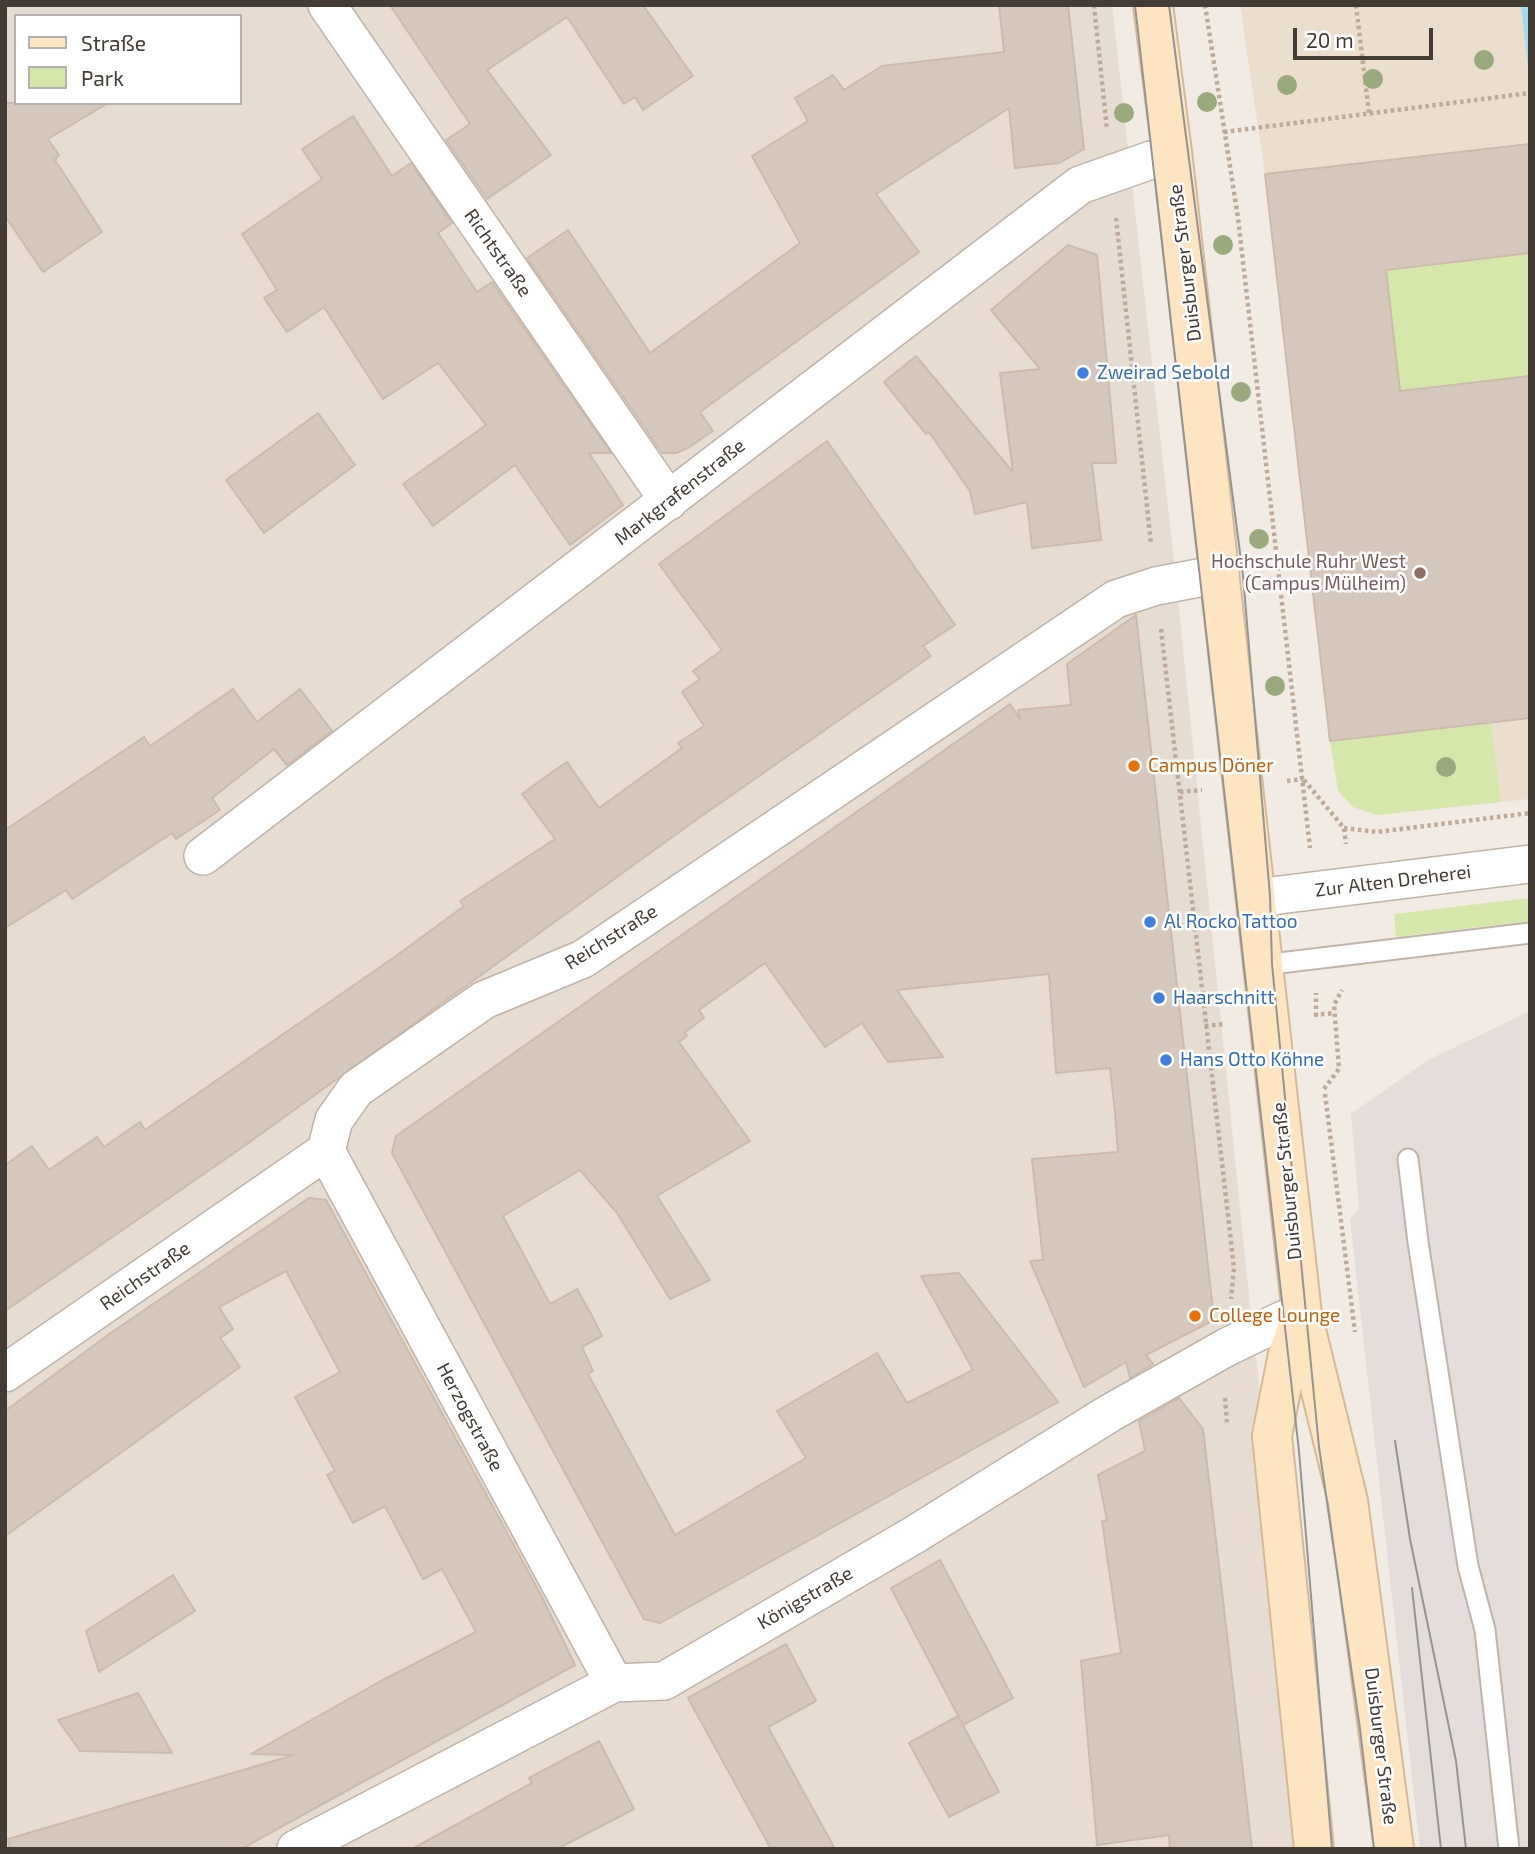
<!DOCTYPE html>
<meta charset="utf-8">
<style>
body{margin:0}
#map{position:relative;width:1535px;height:1854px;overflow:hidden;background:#f2ebe3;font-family:"Exo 2",sans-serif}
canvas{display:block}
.frame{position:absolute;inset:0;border:7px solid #443b34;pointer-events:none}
.legend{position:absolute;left:14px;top:14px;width:228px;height:91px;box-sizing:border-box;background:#fff;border:2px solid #b4b1ae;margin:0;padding:9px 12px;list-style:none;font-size:21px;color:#443b34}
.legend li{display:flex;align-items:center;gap:14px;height:35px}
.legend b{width:35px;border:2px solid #b4b1ae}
.scale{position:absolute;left:1293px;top:28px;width:140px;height:32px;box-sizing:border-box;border:4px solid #443b34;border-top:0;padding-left:9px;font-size:21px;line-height:24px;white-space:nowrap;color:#443b34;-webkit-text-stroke:5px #fff;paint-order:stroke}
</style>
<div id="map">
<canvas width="1535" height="1854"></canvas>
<div class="frame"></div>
<ul class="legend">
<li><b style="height:9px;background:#fee5c1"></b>Straße</li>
<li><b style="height:19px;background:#d6e7ac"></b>Park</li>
</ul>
<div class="scale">20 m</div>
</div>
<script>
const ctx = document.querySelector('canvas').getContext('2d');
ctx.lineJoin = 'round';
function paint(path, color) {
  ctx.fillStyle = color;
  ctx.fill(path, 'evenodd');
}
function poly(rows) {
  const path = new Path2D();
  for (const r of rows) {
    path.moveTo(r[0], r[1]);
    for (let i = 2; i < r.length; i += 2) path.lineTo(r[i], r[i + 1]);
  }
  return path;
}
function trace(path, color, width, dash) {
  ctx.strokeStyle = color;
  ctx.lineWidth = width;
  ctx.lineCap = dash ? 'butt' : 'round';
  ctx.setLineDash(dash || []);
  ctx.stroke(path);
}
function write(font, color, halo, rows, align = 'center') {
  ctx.font = font + ' "Exo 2",sans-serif';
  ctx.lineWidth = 5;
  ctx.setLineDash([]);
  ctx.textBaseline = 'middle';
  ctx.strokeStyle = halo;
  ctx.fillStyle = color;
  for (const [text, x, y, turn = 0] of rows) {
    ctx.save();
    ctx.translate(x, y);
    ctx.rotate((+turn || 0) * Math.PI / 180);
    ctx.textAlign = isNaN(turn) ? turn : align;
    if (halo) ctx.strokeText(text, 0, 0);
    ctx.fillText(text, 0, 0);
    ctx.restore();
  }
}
paint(poly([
 [5,5,1112,5,1174,560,1251,1316,1315,1849,5,1849],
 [16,16,240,16,240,103,16,103]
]), '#e6dcd1');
paint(poly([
 [1530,1011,1530,1849,1420,1849,1350,1219,1359,1209,1351,1114,1428,1060]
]), '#e4ddd9');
paint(poly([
 [1240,5,1530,5,1530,799,1377,815,1353,807,1338,791,1265,174]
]), '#ebdecd');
paint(poly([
 [1530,253,1530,376,1400,391,1386,270],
 [1491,723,1501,802,1377,815,1353,807,1338,791,1330,741],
 [1530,898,1530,921,1396,937,1394,914]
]), '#d6e7ac');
paint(poly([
 [1521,5,1530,5,1530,84]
]), '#9fdcf0');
const building = poly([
 [390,5,643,5,693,76,643,110,635,97,624,104,567,17,487,70,551,155,487,199,446,140,470,124,390,5],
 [999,5,1068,5,1084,149,1059,163,1015,168,1009,108,876,194,919,252,700,412,713,431,688,448,676,453,662,453,527,258,568,230,650,353,800,243,752,156,808,121,795,98,833,75,844,90,882,66,1004,52,999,5],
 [5,103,108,103,48,139,59,155,55,160,102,232,43,272,5,216,5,103],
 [353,116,392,176,411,163,452,223,438,233,477,292,492,282,611,453,589,453,623,505,570,545,515,465,433,526,403,484,486,425,438,363,383,399,324,307,287,332,264,298,277,290,242,234,322,179,302,149,353,116],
 [1530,144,1530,253,1386,270,1400,391,1530,376,1530,718,1330,741,1265,174,1530,144],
 [1068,245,1097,255,1116,463,1092,463,1101,540,1032,548,1027,502,975,514,970,491,929,432,926,434,884,382,916,356,1013,472,1000,373,1040,369,991,310,1068,245],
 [318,413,355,465,264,533,226,480,318,413],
 [827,441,955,625,923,646,931,656,696,820,240,1149,5,1311,5,1165,32,1146,49,1170,97,1137,104,1147,140,1122,145,1130,396,956,464,906,460,901,555,839,522,794,545,777,567,762,599,808,682,748,678,743,704,726,682,692,700,679,693,671,722,650,659,564,827,441],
 [1136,615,1214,1320,1146,1355,1153,1364,1130,1378,1126,1362,1084,1387,1030,1261,1043,1260,1032,1159,1118,1152,1115,1112,1110,1068,1056,1073,1049,974,897,990,943,1057,888,1062,862,1023,825,1047,765,963,699,1010,704,1018,685,1032,687,1036,679,1042,750,1141,657,1196,710,1280,670,1299,617,1213,580,1170,503,1216,550,1304,577,1289,591,1314,602,1336,582,1347,593,1371,588,1374,675,1535,806,1458,777,1411,877,1353,907,1403,973,1370,921,1276,959,1273,1058,1402,660,1623,644,1619,392,1153,396,1136,1010,704,1020,719,1018,710,1071,705,1067,664,1136,615],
 [233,689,257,722,300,689,332,731,287,765,274,749,212,798,220,810,176,839,172,833,72,899,66,890,5,928,5,830,144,737,150,746,233,689],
 [309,1198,326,1200,541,1595,575,1665,241,1849,10,1849,8,1839,294,1755,251,1754,379,1682,476,1632,442,1569,423,1579,385,1506,353,1523,327,1475,335,1471,295,1397,340,1372,286,1271,219,1307,233,1329,220,1338,240,1367,5,1536,5,1411,112,1332,309,1198],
 [1179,1398,1203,1429,1252,1849,1170,1849,1169,1835,1097,1845,1081,1661,1121,1653,1102,1521,1107,1520,1098,1475,1145,1451,1139,1421,1179,1398],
 [940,1560,1013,1698,963,1725,891,1588,940,1560],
 [173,1575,195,1611,99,1672,86,1631,173,1575],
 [786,1644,816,1701,768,1727,835,1849,771,1849,688,1698,786,1644],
 [138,1693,172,1753,80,1751,58,1720,138,1693],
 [958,1716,999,1792,949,1817,909,1743,958,1716],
 [599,1741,634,1809,557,1849,412,1849,532,1783,529,1778,599,1741]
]);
paint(building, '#d6c8bc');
trace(building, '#cebbac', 2);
const lane = poly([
 [1263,965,1530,933],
 [1408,1159,1418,1242,1468,1566,1485,1630,1509,1849]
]);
const street = poly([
 [327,5,669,501],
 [203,856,1080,185,1151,160,1173,160],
 [1255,898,1530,864],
 [326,1151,614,1683],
 [5,1373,326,1151,334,1120,356,1089,484,1000,583,959,1116,599,1156,586,1220,574],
 [296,1849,614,1683,664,1681,914,1535,1110,1413,1227,1347,1283,1320,1302,1314]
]);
const secondary = poly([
 [1153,5,1173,160,1302,1314,1348,1501,1394,1849],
 [1302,1315,1288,1354,1272,1436,1314,1849]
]);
trace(lane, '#c0b4a9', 23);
trace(street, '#c0b4a9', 40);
trace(secondary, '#d5ba95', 42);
trace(poly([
 [1094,5,1107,130],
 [1205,5,1238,218,1310,848],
 [1356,5,1369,113],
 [1224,132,1530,93],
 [1116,218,1151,544],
 [1161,629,1234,1268,1231,1299],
 [1304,780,1344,828,1346,844],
 [1287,781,1303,779],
 [1180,792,1202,790],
 [1344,828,1377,832,1530,813],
 [1314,1015,1335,1013],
 [1316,1016,1316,993],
 [1205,1026,1225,1024],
 [1324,1089,1339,1069,1334,1005,1342,990],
 [1325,1094,1355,1332],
 [1225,1398,1227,1424]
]), '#bfaa97', 4.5, [3.5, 3.5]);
trace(lane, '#fff', 19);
trace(street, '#fff', 37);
trace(secondary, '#fee5c1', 38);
trace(poly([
 [1135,5,1299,1451,1332,1849],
 [1169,5,1243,576,1270,896,1272,964,1319,1447,1360,1729,1374,1849],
 [1395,1441,1410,1539,1456,1761,1466,1849],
 [1412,1588,1441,1849]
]), '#949494', 2);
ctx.fillStyle = '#9aaa7c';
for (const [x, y] of [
 [1484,60],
 [1373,79],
 [1287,85],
 [1207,102],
 [1124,113],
 [1223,245],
 [1241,392],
 [1259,539],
 [1275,686],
 [1446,767]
]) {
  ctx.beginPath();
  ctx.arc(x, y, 10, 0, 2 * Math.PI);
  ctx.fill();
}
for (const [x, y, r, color] of [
 [1083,373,7,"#3f7fe0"],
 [1420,573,7,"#8d6e63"],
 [1134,766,7,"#e8710a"],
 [1150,922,7,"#3f7fe0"],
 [1159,998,7,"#3f7fe0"],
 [1166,1060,7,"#3f7fe0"],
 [1195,1316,7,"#e8710a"]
]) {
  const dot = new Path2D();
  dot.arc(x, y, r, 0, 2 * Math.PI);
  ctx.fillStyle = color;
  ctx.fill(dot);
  trace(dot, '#fff', 2.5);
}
write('19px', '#443b34', '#fff', [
 ["Richtstraße",498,253,55],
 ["Duisburger Straße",1185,263,-97],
 ["Markgrafenstraße",680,492,-38],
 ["Zur Alten Dreherei",1393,881,-7],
 ["Reichstraße",611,937,-32],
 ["Duisburger Straße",1287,1181,-96],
 ["Reichstraße",145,1276,-35],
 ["Herzogstraße",470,1417,62],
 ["Königstraße",805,1598,-30],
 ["Duisburger Straße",1381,1746,83]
]);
write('19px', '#366cbe', '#fff', [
 ["Zweirad Sebold",1097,373],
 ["Al Rocko Tattoo",1164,922],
 ["Haarschnitt",1173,998],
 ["Hans Otto Köhne",1180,1060]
], 'left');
write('19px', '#785e54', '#fff', [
 ["Hochschule Ruhr West",1406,562],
 ["(Campus Mülheim)",1406,584]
], 'right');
write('19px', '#c56008', '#fff', [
 ["Campus Döner",1148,766],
 ["College Lounge",1209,1316]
], 'left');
</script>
